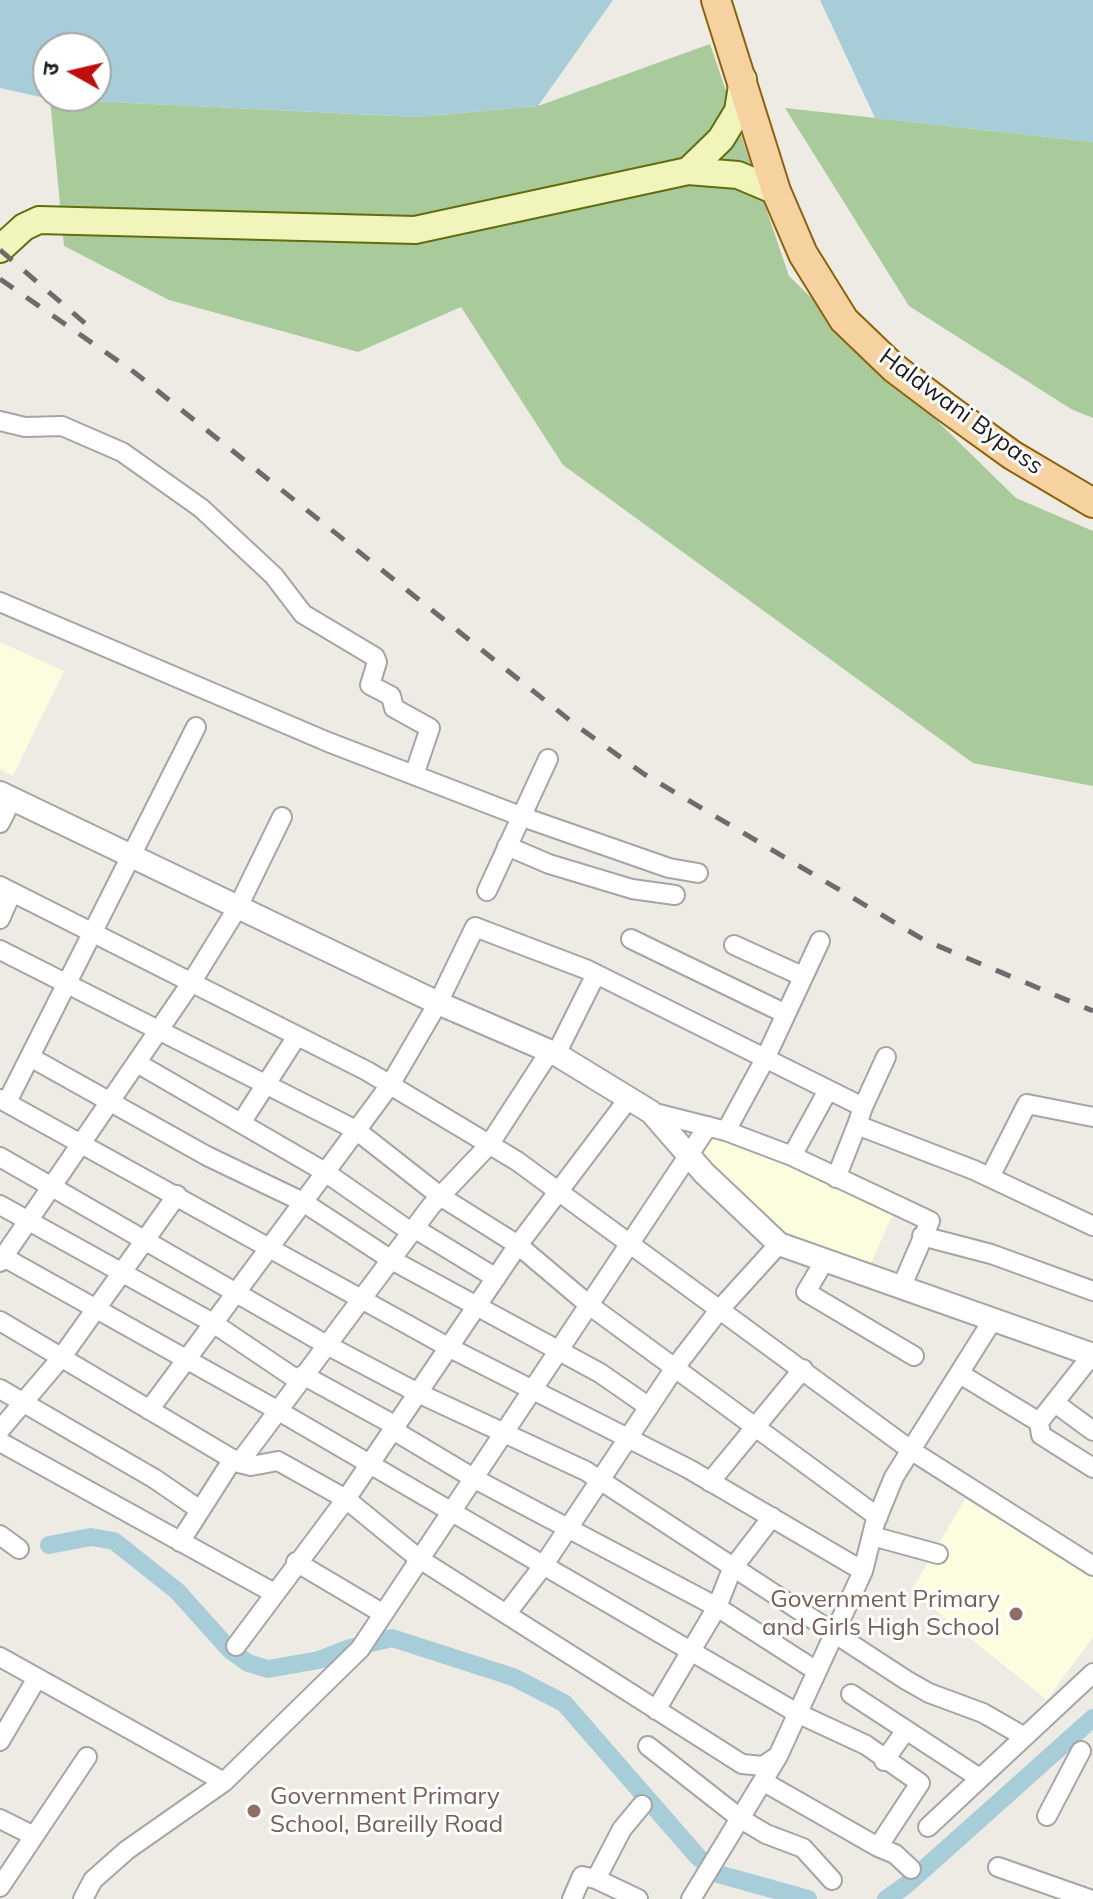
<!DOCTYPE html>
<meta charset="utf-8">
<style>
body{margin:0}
#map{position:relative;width:1093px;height:1899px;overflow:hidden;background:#eeebe4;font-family:Mulish,"Noto Sans Devanagari",sans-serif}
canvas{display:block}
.north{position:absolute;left:32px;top:32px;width:80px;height:80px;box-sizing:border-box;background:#fff;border:2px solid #a5a5a5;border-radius:50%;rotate:278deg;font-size:22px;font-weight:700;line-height:32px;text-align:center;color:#1e1e1e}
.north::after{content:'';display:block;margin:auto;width:28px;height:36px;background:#be0f0d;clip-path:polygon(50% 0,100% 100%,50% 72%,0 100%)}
</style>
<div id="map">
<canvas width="1093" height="1899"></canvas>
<div class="north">उ</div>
</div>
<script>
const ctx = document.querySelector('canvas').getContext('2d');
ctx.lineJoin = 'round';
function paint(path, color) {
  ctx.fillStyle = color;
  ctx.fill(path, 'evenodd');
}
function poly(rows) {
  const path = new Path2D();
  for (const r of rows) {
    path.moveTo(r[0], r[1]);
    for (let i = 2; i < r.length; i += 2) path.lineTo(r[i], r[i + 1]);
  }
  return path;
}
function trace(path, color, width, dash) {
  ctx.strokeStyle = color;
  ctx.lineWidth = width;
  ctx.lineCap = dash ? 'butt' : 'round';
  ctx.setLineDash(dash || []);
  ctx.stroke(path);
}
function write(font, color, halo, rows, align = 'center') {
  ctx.font = font + ' Mulish,sans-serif';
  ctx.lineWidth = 6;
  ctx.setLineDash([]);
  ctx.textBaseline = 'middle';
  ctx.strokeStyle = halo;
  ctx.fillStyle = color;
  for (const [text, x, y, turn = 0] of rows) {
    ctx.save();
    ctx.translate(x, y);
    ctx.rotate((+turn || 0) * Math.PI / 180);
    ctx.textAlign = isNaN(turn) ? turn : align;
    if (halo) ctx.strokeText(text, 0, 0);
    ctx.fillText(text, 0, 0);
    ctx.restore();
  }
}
paint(poly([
 [0,642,64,671,13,776,0,769],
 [713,1137,774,1158,895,1210,869,1267,784,1235,702,1156],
 [965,1499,1093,1575,1093,1637,1047,1700,911,1591]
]), '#fcfdde');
paint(poly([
 [710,44,789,276,1016,498,1093,531,1093,786,973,763,563,465,461,307,358,352,169,300,64,246,50,99,417,117,538,106],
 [785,108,1093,142,1093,418,1071,409,909,306]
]), '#a9cb9b');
paint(poly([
 [0,0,613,0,538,106,417,117,50,99,0,88],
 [96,48,96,96,48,96,48,48],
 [820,0,1093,0,1093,142,875,118]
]), '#a7cdd9');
trace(poly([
 [49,1545,91,1537,114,1541,177,1591,230,1650,248,1663,268,1669,319,1660,350,1648,392,1638,513,1677,564,1703,698,1857,718,1874,808,1899],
 [886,1899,905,1886,1093,1718]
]), '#a7cdd9', 18);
const minor = poly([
 [0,421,25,427,62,426,122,452,201,508,274,576,303,614,375,657,377,662,370,685,391,696,394,708,430,728,414,775],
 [0,602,328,742,520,816,669,868,698,873],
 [0,823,12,799],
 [507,846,549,864,632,889,675,895],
 [0,886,367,1071,517,1161,912,1451,1093,1566],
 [487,891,548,759],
 [0,919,12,892],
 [631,939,786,1014],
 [734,945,802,976],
 [0,950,356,1130,440,1196,518,1245,589,1305,878,1517],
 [556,1054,596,974],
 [30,1057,207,1156,303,1202,390,1259,600,1373,649,1407],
 [137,1063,325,1172,411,1232],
 [0,1099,448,1347,689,1469,863,1571],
 [7,1102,196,727],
 [863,1107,886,1057],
 [651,1112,726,1131,765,1059,820,941],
 [241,1123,297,1036],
 [726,1131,792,1156,827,1092],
 [792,1156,930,1221,901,1288],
 [0,1157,325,1344,418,1393,586,1471,906,1680,929,1693,983,1713,1023,1736],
 [990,1177,1027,1104,1093,1117],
 [836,1178,857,1125],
 [0,1205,213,1323,299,1381],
 [414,1228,496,1278],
 [922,1236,991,1254,1093,1291],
 [0,1255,277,1410,797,1713,866,1745,920,1783,878,1847,764,1782],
 [825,1260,806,1292,914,1356],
 [0,1262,191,983,238,907,282,817],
 [0,1321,239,1463,251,1466,278,1461,346,1499,418,1558,742,1764,763,1766,778,1756],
 [960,1374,1039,1422,1041,1435,1093,1468],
 [303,1375,396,1426],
 [0,1389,155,1479,200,1510],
 [1055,1403,1093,1431],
 [149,1410,390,1085,438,1003,475,927,588,970,863,1107,857,1125,974,1170,1093,1226],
 [1039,1422,1092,1355],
 [0,1430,61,1358,177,1195],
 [393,1430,475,1479,717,1607,815,1670],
 [0,1442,274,1593],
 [239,1463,431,1206,489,1145,550,1051],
 [710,1482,803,1369],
 [0,1535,19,1549],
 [872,1536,938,1554],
 [180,1542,233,1459],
 [296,1562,382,1613],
 [507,1613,543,1566,676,1366,720,1309,779,1244],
 [236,1646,346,1499,518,1245,629,1098],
 [0,1657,224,1782],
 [851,1694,978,1777],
 [656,1710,717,1607,732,1569,772,1517],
 [0,1741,37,1678],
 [648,1746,741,1819,766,1834,803,1848,832,1880],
 [884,1761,906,1730],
 [1047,1816,1081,1751],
 [0,1819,34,1836],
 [928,1827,1093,1673],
 [878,1847,895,1854,911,1869],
 [998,1867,1089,1899],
 [596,1879,638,1899],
 [0,1887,87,1757],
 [83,1899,93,1880,127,1850,224,1782,360,1649,708,1126],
 [572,1899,582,1876,596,1879,622,1829,642,1805],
 [691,1899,778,1756,863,1571,875,1523,894,1477,992,1321]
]);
const tertiary = poly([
 [0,793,438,1003,556,1054,651,1112,704,1173,779,1244,1093,1355]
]);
const secondary = poly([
 [688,171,721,139,738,111,743,79],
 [0,249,24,227,39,220,415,230,688,171,738,175,776,191]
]);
const primary = poly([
 [716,0,776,191,803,254,844,320,894,368,947,408,1012,455,1093,503]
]);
trace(minor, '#a5a5a5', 22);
trace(tertiary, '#a5a5a5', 26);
trace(secondary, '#626d0c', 30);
trace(primary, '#8d630a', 32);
trace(minor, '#fff', 18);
trace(tertiary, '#fff', 22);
trace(secondary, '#f1f5bb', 26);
trace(primary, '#f6d2a1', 28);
trace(poly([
 [0,250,94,331],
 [0,279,134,372,577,726,644,774,924,940,1093,1011]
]), '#6c6c6c', 5, [16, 16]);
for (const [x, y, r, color] of [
 [1016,1614,8,"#8d6e63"],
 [254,1811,8,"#8d6e63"]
]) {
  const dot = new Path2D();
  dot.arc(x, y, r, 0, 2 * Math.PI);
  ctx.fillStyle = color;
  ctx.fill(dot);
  trace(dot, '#fff', 3);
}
write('24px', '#1e1e1e', '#fff', [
 ["Haldwani Bypass",961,412,36]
]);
write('24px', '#785e54', '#fff', [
 ["Government Primary",1000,1600],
 ["and Girls High School",1000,1628],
 ["Government Primary",270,1797,"left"],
 ["School, Bareilly Road",270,1825,"left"]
], 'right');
</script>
